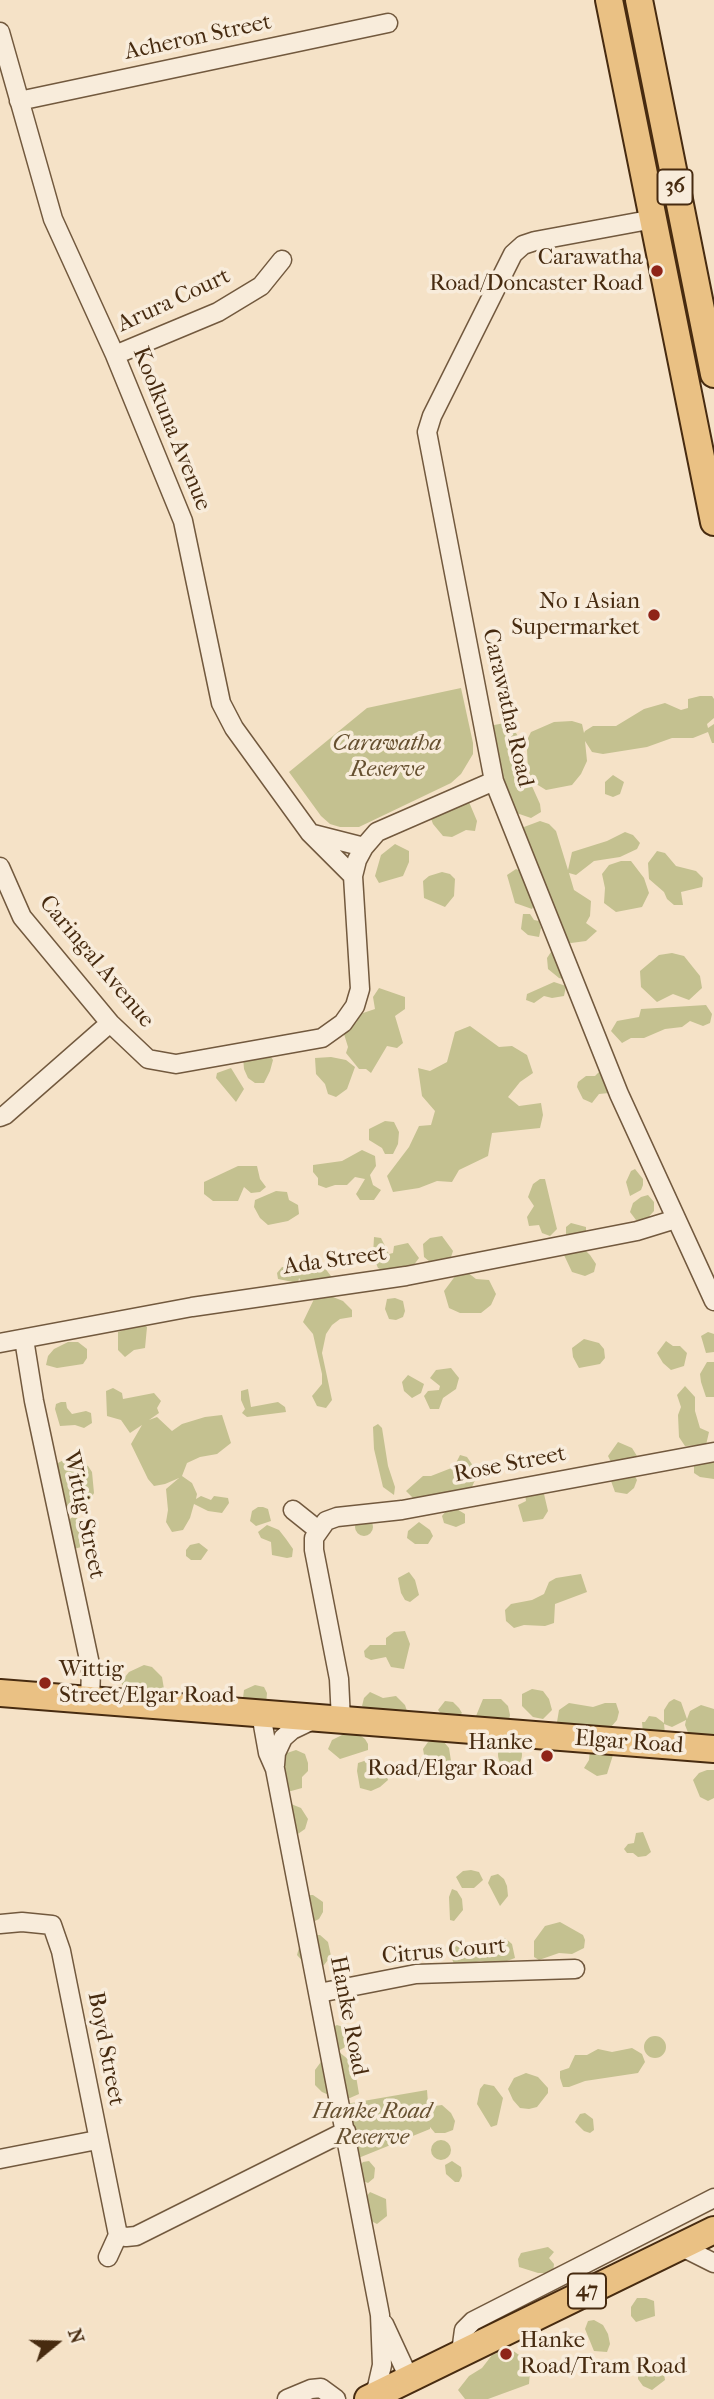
<!DOCTYPE html>
<style>
body{margin:0}
#map{position:relative;width:714px;height:2399px;overflow:hidden;background:#f5e2c7;font-family:"IM FELL French Canon",serif}
canvas{display:block}
.north{position:absolute;left:21px;top:2308px;width:70px;height:70px;-webkit-text-stroke:5px #f8ecdb;paint-order:stroke;rotate:71deg;font-size:19px;font-weight:700;line-height:28px;text-align:center;color:#472b10}
.north::after{content:'';display:block;margin:auto;width:24px;height:32px;background:#472b10;clip-path:polygon(50% 0,100% 100%,50% 72%,0 100%)}
</style>
<div id="map">
<canvas width="714" height="2399"></canvas>
<div class="north">N</div>
</div>
<script>
const ctx = document.querySelector('canvas').getContext('2d');
ctx.lineJoin = 'round';
function paint(path, color) {
  ctx.fillStyle = color;
  ctx.fill(path, 'evenodd');
}
function poly(rows) {
  const path = new Path2D();
  for (const r of rows) {
    if (r.length === 3) {
      path.moveTo(r[0] + r[2], r[1]);
      path.arc(r[0], r[1], r[2], 0, 2 * Math.PI);
      continue;
    }
    path.moveTo(r[0], r[1]);
    for (let i = 2; i < r.length; i += 2) path.lineTo(r[i], r[i + 1]);
  }
  return path;
}
function trace(path, color, width, dash) {
  ctx.strokeStyle = color;
  ctx.lineWidth = width;
  ctx.lineCap = dash ? 'butt' : 'round';
  ctx.setLineDash(dash || []);
  ctx.stroke(path);
}
function write(font, color, halo, rows, align = 'center') {
  ctx.font = font + ' "IM FELL French Canon",serif';
  ctx.lineWidth = 7;
  ctx.setLineDash([]);
  ctx.textBaseline = 'middle';
  ctx.strokeStyle = halo;
  ctx.fillStyle = color;
  for (const [text, x, y, turn = 0] of rows) {
    ctx.save();
    ctx.translate(x, y);
    ctx.rotate((+turn || 0) * Math.PI / 180);
    ctx.textAlign = isNaN(turn) ? turn : align;
    if (halo) ctx.strokeText(text, 0, 0);
    ctx.fillText(text, 0, 0);
    ctx.restore();
  }
}
paint(poly([
 [461,688,473,743,473,754,461,774,451,783,359,827,340,827,330,824,321,816,289,772,367,708],
 [700,696,712,696,714,699,714,718,707,724,708,728,714,724,714,743,712,743,708,732,693,738,672,738,647,747,603,754,592,752,585,741,587,761,581,774,572,785,546,790,533,782,528,770,527,750,527,740,531,732,554,722,572,721,582,724,584,733,585,731,593,726,616,726,644,709,665,703,681,710,688,708,688,699],
 [505,723,516,733,521,741,522,764,540,804,541,812,531,818,499,807,493,739,494,725],
 [613,775,624,782,620,794,613,797,605,794,605,782],
 [454,799,469,802,477,821,475,831,466,830,452,837,443,836,433,824,430,816],
 [540,821,549,824,556,831,568,870,572,852,607,841,625,832,633,835,640,843,637,849,620,857,594,861,576,875,569,873,574,890,591,901,590,916,586,923,597,931,586,941,571,943,558,940,546,887,525,845,524,827],
 [395,844,409,851,409,862,403,876,379,883,375,876,381,855],
 [657,851,665,853,676,866,696,871,703,878,702,887,681,892,683,905,674,905,667,899,664,892,649,879,648,863],
 [621,861,631,861,644,878,649,893,642,907,616,912,604,903,605,888,602,874,609,865],
 [516,869,526,873,537,899,532,909,515,903,507,875],
 [442,872,450,874,455,879,454,896,445,907,424,898,423,881,429,876],
 [523,914,530,914,534,920,539,921,541,928,539,937,528,935,521,929],
 [553,949,567,980,559,978,548,969,547,958],
 [672,953,684,956,700,976,702,988,689,1000,673,994,657,1002,641,987,640,971,659,955],
 [554,982,566,986,564,996,552,998,544,996,534,1003,526,1000,527,994],
 [379,988,405,997,405,1009,395,1016,403,1043,397,1048,387,1046,371,1073,366,1069,359,1069,346,1053,348,1047,344,1034,346,1026,356,1023,360,1014,375,1009,373,997],
 [706,1005,712,1014,710,1023,703,1026,690,1021,682,1027,665,1029,644,1038,631,1038,622,1043,611,1031,617,1021,639,1017,641,1009],
 [470,1026,499,1047,512,1046,527,1055,533,1073,520,1082,508,1097,519,1106,541,1103,543,1115,540,1128,492,1133,488,1156,459,1170,452,1182,437,1181,419,1188,393,1192,387,1176,409,1147,419,1126,431,1125,435,1111,422,1096,418,1068,430,1071,447,1062,455,1032],
 [267,1051,273,1060,270,1071,264,1083,255,1083,248,1078,244,1069,243,1057],
 [331,1057,346,1060,355,1067,347,1089,336,1097,328,1094,325,1084,316,1074,315,1058],
 [231,1068,244,1089,236,1102,216,1078,217,1073],
 [599,1072,605,1075,610,1084,609,1093,599,1094,592,1103,583,1099,577,1087,578,1082,586,1076,595,1076],
 [385,1121,394,1122,399,1132,398,1144,393,1154,385,1154,382,1148,369,1140,369,1129],
 [362,1150,375,1156,376,1166,370,1175,373,1185,381,1190,374,1200,360,1200,356,1194,365,1179,355,1177,347,1185,335,1185,326,1188,318,1185,318,1178,313,1172,313,1165,342,1161],
 [238,1166,257,1166,260,1179,266,1187,260,1192,251,1193,244,1187,238,1201,213,1201,204,1194,204,1182],
 [635,1169,643,1179,643,1185,641,1190,630,1196,626,1182,631,1171],
 [540,1179,545,1179,556,1225,557,1229,550,1236,542,1233,539,1225,529,1226,527,1217,534,1206,528,1197,533,1184],
 [276,1191,287,1192,289,1200,298,1205,299,1214,288,1221,268,1225,260,1218,254,1207,255,1200],
 [648,1195,654,1202,654,1211,644,1222,636,1220,630,1212,633,1203,641,1197],
 [571,1223,586,1227,586,1234,566,1238,566,1227],
 [442,1236,453,1251,450,1260,439,1263,430,1262,424,1257,423,1244,430,1238],
 [374,1237,381,1238,389,1254,393,1253,394,1246,408,1243,419,1258,413,1266,385,1272,378,1268,373,1256],
 [574,1247,583,1248,590,1255,596,1264,594,1272,585,1276,572,1272,564,1255],
 [309,1259,321,1263,334,1280,305,1286,299,1278,298,1283,278,1279,277,1273,282,1267,299,1270,300,1265],
 [467,1272,476,1279,489,1280,496,1294,491,1305,481,1313,460,1313,449,1308,444,1291,456,1275],
 [323,1293,343,1301,352,1310,352,1317,340,1319,332,1325,326,1334,322,1353,332,1400,326,1408,317,1406,312,1396,322,1384,322,1374,313,1334,303,1322,315,1297],
 [395,1298,403,1301,405,1311,403,1317,396,1320,389,1319,385,1309,387,1299],
 [138,1321,147,1327,145,1348,134,1350,125,1357,118,1350,118,1332,124,1330,131,1323],
 [708,1332,714,1334,714,1352,706,1353,701,1336],
 [584,1339,599,1343,604,1349,605,1358,600,1364,579,1368,573,1357,572,1348],
 [666,1341,673,1346,680,1346,687,1353,684,1366,671,1370,663,1363,657,1353],
 [68,1342,78,1342,87,1349,87,1358,83,1364,57,1368,46,1365,48,1356,54,1349],
 [707,1362,714,1362,714,1397,706,1397,701,1382,700,1374],
 [451,1368,459,1378,456,1389,443,1398,439,1409,430,1409,424,1396,428,1391,439,1390,440,1386,430,1378,436,1370],
 [408,1375,424,1384,421,1393,412,1398,404,1391,402,1382],
 [685,1386,695,1397,695,1411,700,1428,709,1432,706,1445,685,1446,679,1437,678,1415,681,1407,677,1395],
 [113,1388,122,1393,123,1399,154,1393,161,1401,157,1408,159,1413,149,1420,157,1417,172,1431,182,1424,205,1417,222,1415,231,1443,217,1454,200,1457,187,1463,182,1476,192,1483,197,1494,196,1499,201,1496,211,1500,214,1496,228,1498,229,1503,222,1513,208,1511,194,1504,190,1518,183,1530,172,1532,166,1522,168,1510,166,1489,179,1478,165,1484,154,1486,148,1479,131,1444,142,1425,130,1433,121,1420,107,1416,106,1391],
 [248,1389,251,1407,278,1402,285,1407,286,1412,247,1417,242,1413,245,1409,241,1400,241,1391],
 [61,1402,66,1402,67,1408,72,1414,86,1411,91,1413,92,1423,84,1428,75,1425,60,1426,55,1409,56,1404],
 [378,1424,382,1428,388,1466,395,1487,394,1495,383,1487,374,1449,373,1427],
 [618,1442,632,1448,637,1456,633,1463,612,1464,608,1456],
 [460,1455,467,1457,478,1473,472,1487,425,1500,414,1499,406,1491,423,1476,431,1476,454,1467],
 [714,1456,714,1479,700,1477,694,1473,694,1462],
 [67,1458,88,1466,92,1472,94,1493,88,1504,68,1506,59,1501,54,1470,58,1463],
 [612,1471,632,1471,637,1480,634,1488,627,1494,615,1492,611,1481],
 [533,1490,544,1494,548,1511,543,1519,523,1522,518,1505,526,1501,525,1493],
 [258,1507,263,1507,268,1509,271,1521,256,1526,250,1521,252,1511],
 [449,1507,455,1508,465,1514,465,1523,456,1527,444,1523,442,1516],
 [73,1517,84,1520,94,1532,92,1544,74,1549,68,1520],
 [364,1527,9],
 [419,1522,430,1530,433,1536,428,1544,415,1544,407,1538,408,1531],
 [267,1525,279,1530,286,1539,293,1549,292,1557,287,1558,272,1555,271,1542,261,1538,258,1532],
 [199,1543,208,1550,201,1560,191,1560,186,1556,186,1550,190,1545],
 [409,1572,415,1580,419,1595,410,1602,405,1600,401,1593,398,1578],
 [581,1574,587,1592,555,1604,554,1623,545,1626,524,1625,514,1628,506,1621,505,1610,511,1604,532,1600,544,1594,549,1582,556,1578],
 [405,1631,410,1644,404,1669,391,1667,386,1657,371,1660,365,1657,364,1651,370,1645,386,1645,386,1638,394,1632],
 [144,1665,152,1667,162,1677,164,1689,169,1690,172,1694,131,1694,124,1689,121,1682,129,1672],
 [255,1685,264,1687,267,1693,266,1705,246,1704,243,1698,244,1690],
 [532,1689,543,1691,549,1699,552,1710,543,1719,533,1717,522,1706,522,1694],
 [370,1692,383,1698,396,1696,405,1705,407,1711,399,1718,386,1719,362,1706,364,1698],
 [483,1699,501,1699,508,1706,510,1715,508,1725,482,1726,476,1716],
 [674,1699,681,1702,687,1719,690,1711,701,1705,714,1709,714,1748,689,1735,685,1725,686,1720,672,1727,664,1724,665,1734,643,1733,642,1722,645,1722,649,1716,656,1717,664,1723,664,1710,669,1702],
 [445,1701,453,1702,459,1708,462,1713,456,1719,447,1721,438,1710],
 [569,1703,593,1707,605,1703,616,1703,619,1712,617,1720,611,1727,596,1730,556,1728,559,1710],
 [346,1733,357,1733,365,1739,368,1744,368,1750,340,1759,328,1749,332,1740],
 [437,1740,444,1742,449,1748,451,1761,436,1768,426,1766,423,1749,428,1742],
 [510,1755,12],
 [590,1749,606,1750,613,1755,607,1774,597,1776,584,1768,589,1760],
 [296,1750,305,1754,308,1763,308,1771,302,1777,302,1788,284,1793,279,1761,284,1754],
 [376,1757,385,1769,388,1780,380,1787,371,1791,360,1788,357,1771,358,1763],
 [707,1770,714,1770,714,1798,708,1801,700,1797,693,1780,699,1773],
 [291,1804,301,1808,308,1819,305,1829,295,1836],
 [643,1832,651,1852,646,1856,638,1857,633,1853,627,1853,624,1849,628,1844,634,1843,636,1833],
 [471,1870,479,1872,483,1880,474,1888,462,1888,456,1877,463,1871],
 [498,1874,504,1879,507,1886,508,1896,500,1906,488,1883,491,1876],
 [452,1889,457,1891,462,1899,463,1910,454,1921,450,1920,449,1897],
 [304,1895,313,1895,323,1902,323,1912,319,1919,311,1923],
 [560,1922,583,1935,585,1940,584,1948,572,1954,559,1953,539,1960,534,1957,534,1941,545,1926],
 [310,1935,320,1935,328,1942,331,1956,324,1965,317,1967,306,1965,297,1955,301,1940],
 [505,1938,512,1944,515,1958,507,1961,494,1964,481,1961,461,1965,454,1964,450,1954,456,1946,465,1949,474,1943,493,1943],
 [337,2025,343,2027,351,2040,347,2046,340,2050,332,2048,330,2028],
 [655,2047,11],
 [632,2048,642,2054,645,2062,638,2073,585,2081,569,2087,563,2087,560,2078,560,2071,569,2068,575,2055,587,2055,598,2049,612,2052],
 [339,2052,354,2064,359,2094,343,2101,322,2092,315,2085,315,2070,326,2055],
 [526,2073,538,2077,548,2088,548,2093,537,2107,529,2109,520,2108,513,2100,508,2089,514,2078],
 [484,2084,494,2086,503,2098,497,2125,491,2127,477,2104,480,2089],
 [427,2090,429,2117,435,2106,442,2105,451,2113,455,2121,453,2130,445,2133,435,2133,430,2127,430,2129,351,2161,340,2105],
 [585,2113,593,2119,594,2130,590,2133,584,2131,575,2122,580,2114],
 [441,2150,10],
 [369,2161,375,2168,374,2178,368,2183,363,2181,357,2169,363,2162],
 [452,2161,461,2167,462,2176,459,2182,455,2182,446,2174,445,2165],
 [370,2192,386,2199,387,2216,377,2224,369,2220,360,2205],
 [548,2247,554,2252,549,2258,554,2264,553,2273,538,2273,519,2267,518,2259,521,2253],
 [637,2298,646,2298,654,2301,655,2316,636,2322,631,2316,631,2307],
 [594,2320,603,2325,608,2334,610,2344,607,2352,594,2351,585,2329,588,2321],
 [509,2348,522,2357,530,2372,529,2384,488,2399,465,2399,458,2390,469,2376,482,2368,492,2355],
 [649,2360,656,2361,663,2368,665,2380,652,2390,643,2386,638,2379,638,2371,643,2364]
]), '#c4c190');
const minor = poly([
 [0,32,53,219,115,355,183,521,221,703,234,728,310,833,353,876],
 [19,101,388,23],
 [654,219,535,241,523,245,513,254,432,416,427,432,494,781,619,1094,714,1301],
 [115,355,218,312,261,286,282,260],
 [313,834,364,847],
 [0,867,22,917,110,1023,148,1059,176,1064,322,1038,343,1023,355,1006,360,989,353,876,357,860,364,847,377,832,494,781],
 [0,1117,5,1115,110,1023],
 [24,1339,34,1401,91,1669,90,1701],
 [0,1343,192,1307,406,1276,637,1231,676,1219],
 [293,1510,318,1530],
 [261,1714,268,1753,275,1769,380,2315,382,2365,377,2387,370,2398],
 [341,1720,339,1679,314,1550,314,1538,326,1521,337,1517,402,1510,714,1452],
 [275,1765,276,1753,283,1738,292,1730,315,1719],
 [0,1924,22,1922,52,1925,61,1951,118,2235],
 [319,1993,416,1974,575,1969],
 [0,2159,97,2140],
 [680,2246,714,2263],
 [108,2257,118,2235,126,2237,136,2236,346,2131],
 [384,2324,409,2378],
 [461,2352,464,2330,473,2321,714,2198],
 [287,2399,311,2389,321,2388,336,2399]
]);
const primary = poly([
 [609,0,714,522],
 [639,0,714,374],
 [0,1693,714,1749],
 [368,2399,714,2230]
]);
trace(minor, '#72593e', 21);
trace(primary, '#472b10', 30);
trace(minor, '#f8ecdb', 18);
trace(primary, '#eac184', 26);
for (const [x, y, r, color] of [
 [657,271,7,"#8f2418"],
 [654,615,7,"#8f2418"],
 [45,1683,7,"#8f2418"],
 [547,1756,7,"#8f2418"],
 [506,2354,7,"#8f2418"]
]) {
  const dot = new Path2D();
  dot.arc(x, y, r, 0, 2 * Math.PI);
  ctx.fillStyle = color;
  ctx.fill(dot);
  trace(dot, '#f8ecdb', 2.5);
}
for (const [x, y, w] of [
 [675,187,35],
 [587,2291,38]
]) {
  const box = new Path2D();
  box.roundRect(x - w / 2, y - 17.5, w, 35, 5);
  ctx.fillStyle = '#f8ecdb';
  ctx.fill(box);
  trace(box, '#472b10', 2);
}
write('bold 21px', '#472b10', null, [
 ["36",675,187],
 ["47",587,2291]
]);
write('23px', '#472b10', '#f8ecdb', [
 ["Acheron Street",198,38,-12],
 ["Arura Court",174,301,-25],
 ["Koolkuna Avenue",171,429,68],
 ["Carawatha Road",507,708,77],
 ["Caringal Avenue",96,962,50],
 ["Ada Street",335,1261,-8],
 ["Rose Street",510,1465,-11],
 ["Wittig Street",83,1515,78],
 ["Elgar Road",629,1743,4],
 ["Citrus Court",444,1952,-5],
 ["Hanke Road",348,2016,79],
 ["Boyd Street",105,2049,79]
]);
write('23px', '#472b10', '#f8ecdb', [
 ["Carawatha",643,258],
 ["Road/Doncaster Road",643,284],
 ["No 1 Asian",640,602],
 ["Supermarket",640,628],
 ["Wittig",59,1670,"left"],
 ["Street/Elgar Road",59,1696,"left"],
 ["Hanke",533,1743],
 ["Road/Elgar Road",533,1769],
 ["Hanke",520,2341,"left"],
 ["Road/Tram Road",520,2367,"left"]
], 'right');
write('italic 23px', '#665030', '#f8ecdb', [
 ["Carawatha",387,744],
 ["Reserve",387,770],
 ["Hanke Road",372,2112],
 ["Reserve",372,2138]
]);
</script>
